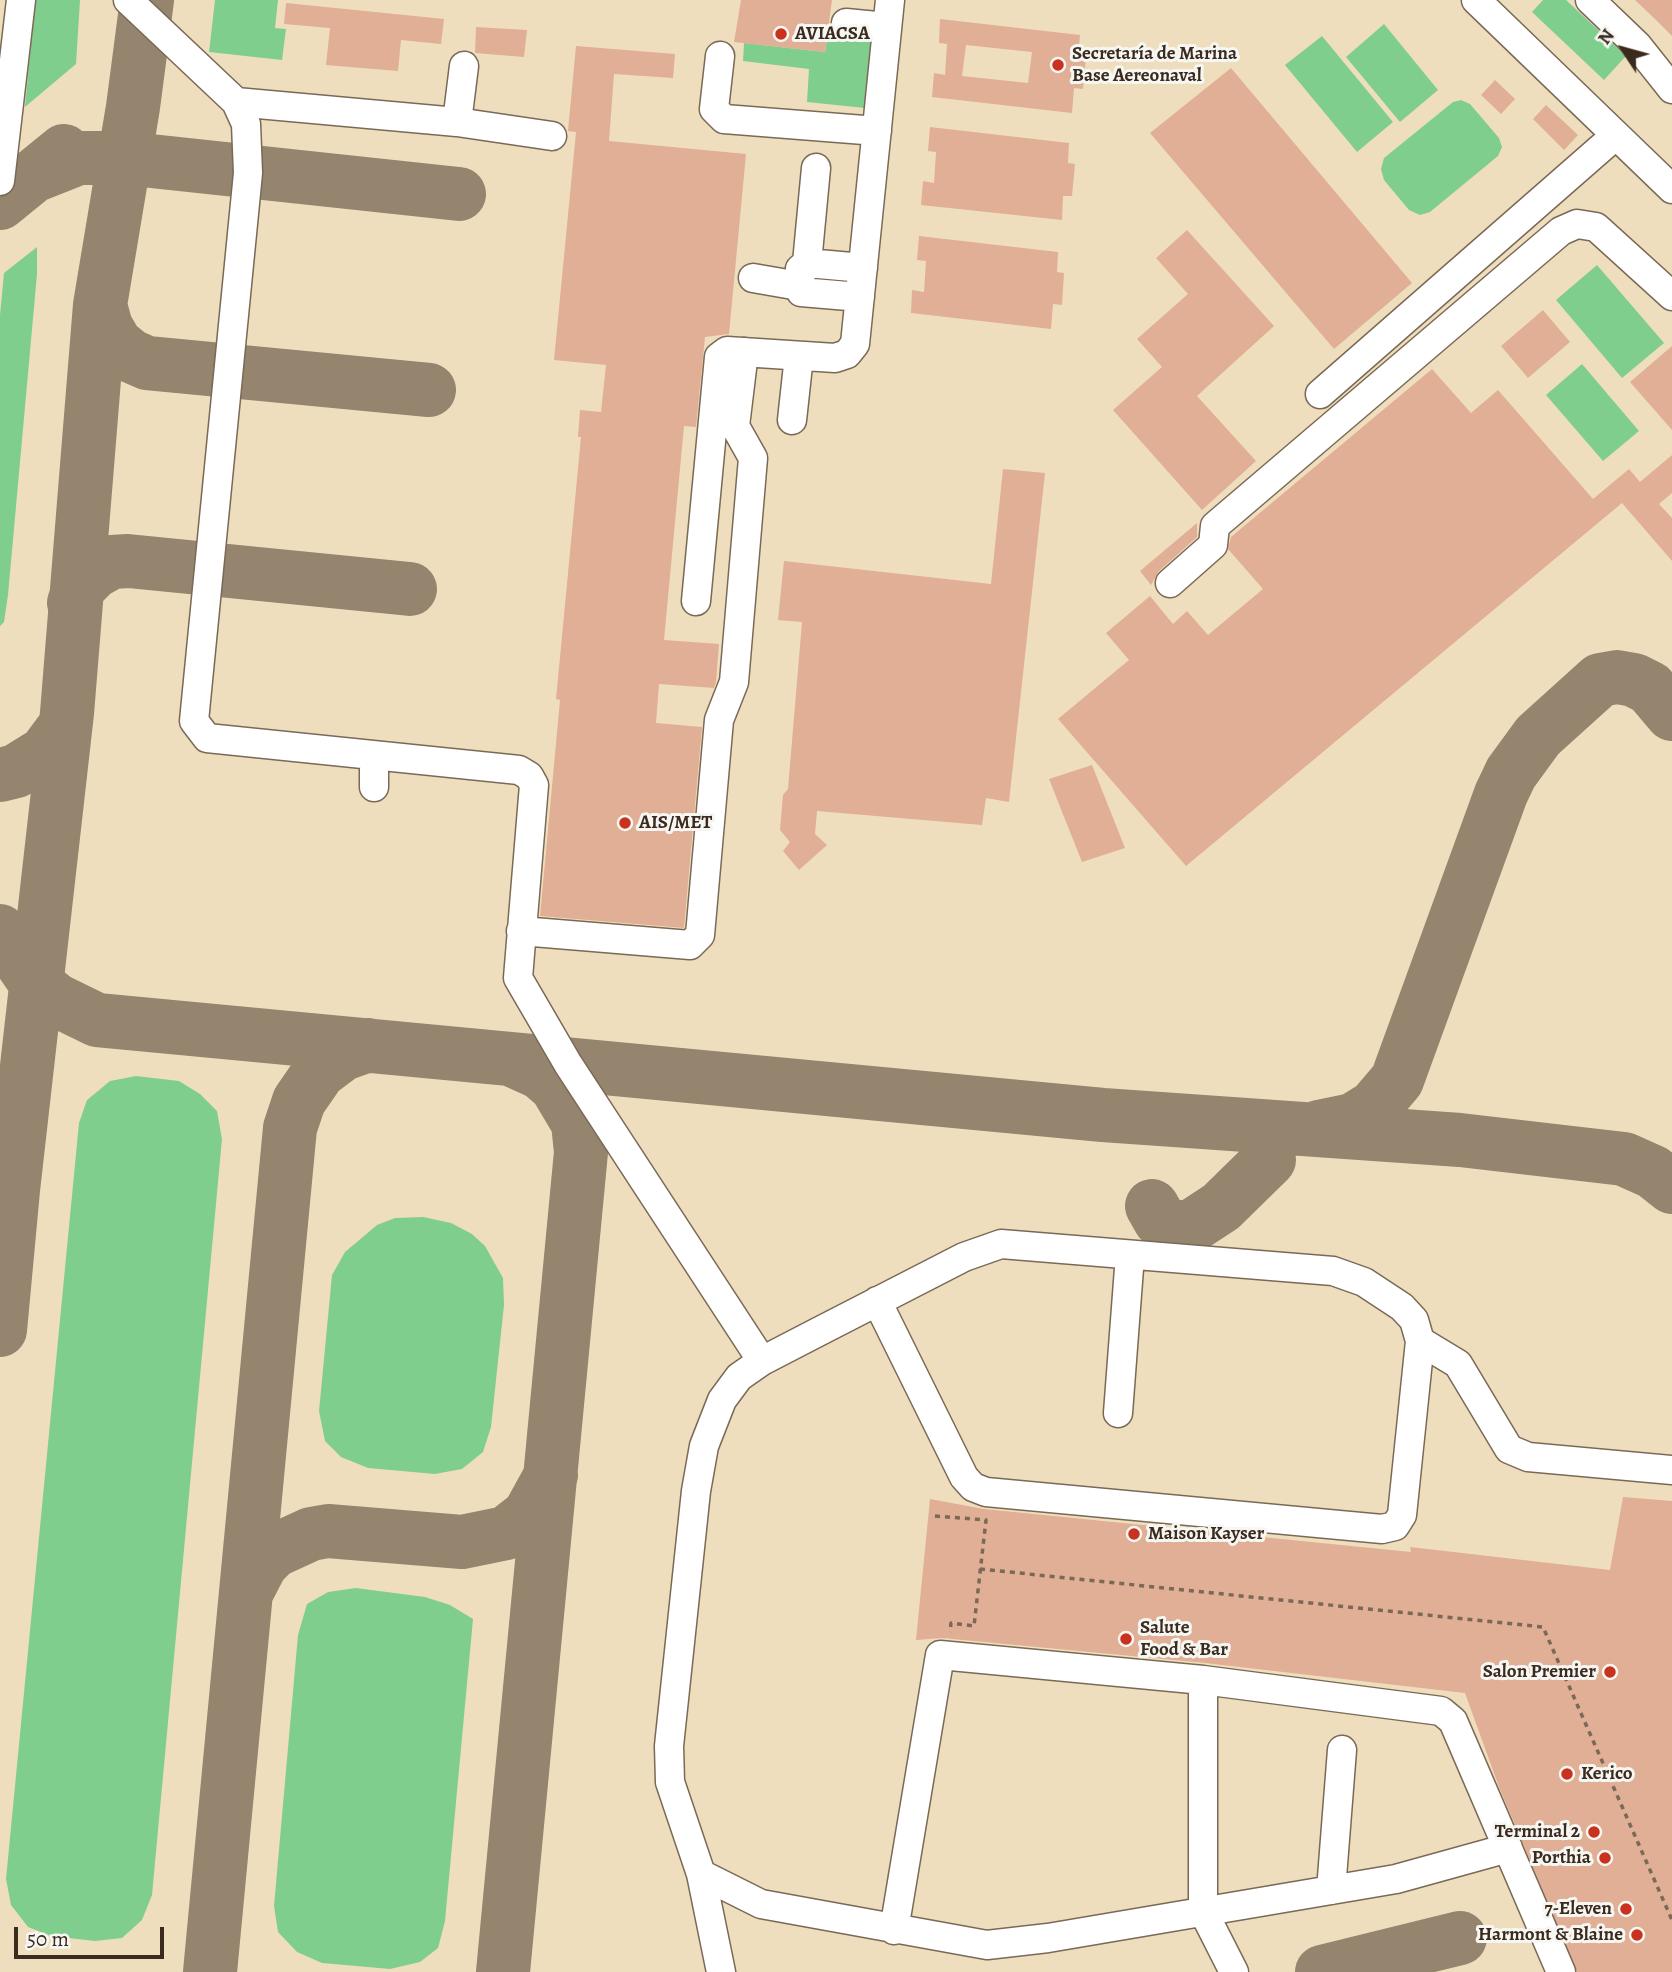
<!DOCTYPE html>
<meta charset="utf-8">
<style>
body{margin:0}
#map{position:relative;width:1672px;height:1972px;overflow:hidden;background:#efdebd;font-family:Alegreya,serif}
canvas{display:block}
.north{position:absolute;left:1588px;top:14px;width:70px;height:70px;-webkit-text-stroke:5px #f6f6f2;paint-order:stroke;rotate:306deg;font-size:19px;font-weight:700;line-height:28px;text-align:center;color:#3b2a1e}
.north::after{content:'';display:block;margin:auto;width:24px;height:32px;background:#3b2a1e;clip-path:polygon(50% 0,100% 100%,50% 72%,0 100%)}
.scale{position:absolute;left:14px;top:1927px;width:150px;height:32px;box-sizing:border-box;border:4px solid #3b2a1e;border-top:0;padding-left:9px;font-size:21px;line-height:24px;white-space:nowrap;color:#3b2a1e;-webkit-text-stroke:5px #f6f6f2;paint-order:stroke}
</style>
<div id="map">
<canvas width="1672" height="1972"></canvas>
<div class="north">N</div>
<div class="scale">50 m</div>
</div>
<script>
const ctx = document.querySelector('canvas').getContext('2d');
ctx.lineJoin = 'round';
function paint(path, color) {
  ctx.fillStyle = color;
  ctx.fill(path, 'evenodd');
}
function poly(rows) {
  const path = new Path2D();
  for (const r of rows) {
    path.moveTo(r[0], r[1]);
    for (let i = 2; i < r.length; i += 2) path.lineTo(r[i], r[i + 1]);
  }
  return path;
}
function trace(path, color, width, dash) {
  ctx.strokeStyle = color;
  ctx.lineWidth = width;
  ctx.lineCap = dash ? 'butt' : 'round';
  ctx.setLineDash(dash || []);
  ctx.stroke(path);
}
function write(font, color, halo, rows, align = 'center') {
  ctx.font = font + ' Alegreya,serif';
  ctx.lineWidth = 6;
  ctx.setLineDash([]);
  ctx.textBaseline = 'middle';
  ctx.strokeStyle = halo;
  ctx.fillStyle = color;
  for (const [text, x, y, turn = 0] of rows) {
    ctx.save();
    ctx.translate(x, y);
    ctx.rotate((+turn || 0) * Math.PI / 180);
    ctx.textAlign = isNaN(turn) ? turn : align;
    if (halo) ctx.strokeText(text, 0, 0);
    ctx.fillText(text, 0, 0);
    ctx.restore();
  }
}
paint(poly([
 [35,0,80,0,76,64,25,107],
 [215,0,278,0,275,28,286,29,282,60,209,52],
 [1543,0,1566,0,1626,56,1604,80,1532,12],
 [1384,24,1438,90,1400,122,1346,57],
 [829,26,874,34,865,108,807,102,809,69,743,61,744,43,825,52],
 [1322,36,1393,122,1357,152,1285,65],
 [1461,100,1470,104,1499,138,1502,147,1498,156,1430,212,1420,215,1409,210,1384,180,1381,169,1384,158,1453,102],
 [37,247,37,274,8,595,4,622,0,626,0,315,4,273],
 [1597,265,1664,343,1622,378,1556,300],
 [1582,364,1639,431,1603,461,1546,395],
 [136,1076,179,1081,200,1094,217,1111,222,1139,152,1895,142,1920,122,1938,95,1941,51,1936,28,1927,11,1905,6,1879,79,1123,87,1100,110,1081],
 [423,1217,451,1223,472,1234,485,1246,503,1278,504,1305,491,1427,483,1452,462,1469,435,1474,368,1468,341,1457,325,1441,319,1411,332,1275,345,1252,377,1225,395,1218],
 [356,1588,425,1597,450,1605,473,1619,445,1921,438,1948,420,1962,390,1969,322,1963,297,1952,278,1932,274,1906,298,1635,307,1604,328,1592]
]), '#80ce8e');
trace(poly([
 [36,175,79,158,123,158,459,194],
 [0,203,64,151],
 [100,305,106,327,116,344,131,356,147,363,429,390],
 [74,603,79,587,94,572,112,562,128,561,410,589],
 [0,775,16,771,45,753,65,726],
 [0,931,37,985,56,1000,97,1020,1103,1115,1460,1140,1624,1159,1653,1172,1672,1187],
 [1319,1127,1353,1120,1374,1107,1397,1080,1501,794,1511,773,1538,736,1600,680,1617,677,1634,680,1650,688,1672,714],
 [1152,1206,1160,1220,1171,1226,1189,1228,1221,1207,1269,1160],
 [0,1330,13,1190,67,713,100,305,133,107,147,0],
 [247,1591,261,1564,274,1551,311,1534,328,1531,462,1542,506,1533,529,1515,551,1475],
 [210,1972,290,1128,299,1101,319,1072,343,1054,368,1045],
 [503,1972,581,1152,578,1123,556,1086,541,1073,510,1059],
 [1322,1972,1460,1938]
]), '#95846e', 54);
paint(poly([
 [741,0,832,0,825,52,734,42],
 [1635,0,1672,0,1672,36,1655,19],
 [286,3,444,19,441,44,401,40,398,71,326,65,330,28,284,24],
 [940,19,1080,35,1078,56,1086,57,1083,89,1074,88,1072,113,932,97,934,73,945,75,947,44,939,43],
 [966,45,1032,52,1028,83,962,76],
 [476,27,527,30,524,57,475,53],
 [576,46,675,54,673,78,614,74,609,141,746,154,729,334,705,337,696,427,684,426,664,640,719,644,716,682,714,688,659,684,656,723,702,727,684,928,540,916,560,700,556,699,581,437,578,437,580,410,601,412,606,365,554,360,576,132,568,131],
 [1231,68,1412,283,1334,349,1150,133],
 [1495,80,1515,99,1501,114,1481,95],
 [1546,105,1578,135,1564,150,1533,119],
 [930,127,1069,143,1068,163,1075,164,1072,196,1063,196,1062,220,921,205,923,181,934,183,936,152,928,151],
 [1187,230,1274,326,1197,396,1256,461,1202,510,1113,410,1162,367,1137,339,1188,294,1156,258],
 [919,236,1058,252,1057,272,1064,273,1062,305,1053,304,1051,329,911,313,912,290,924,292,926,261,917,260],
 [1543,310,1570,342,1528,378,1501,346],
 [1672,346,1672,430,1630,382],
 [1432,369,1471,413,1498,390,1593,499,1629,469,1640,482,1672,455,1672,493,1659,504,1672,518,1672,561,1622,503,1186,866,1058,719,1129,660,1106,633,1150,596,1173,624,1187,611,1208,635,1263,589,1228,549,1231,537],
 [1003,469,1045,473,1009,802,986,798,982,825,817,811,815,834,827,845,799,870,783,851,790,842,780,830,783,795,788,789,802,622,778,620,784,561,991,584],
 [1197,523,1197,537,1159,571,1151,585,1140,571],
 [1092,765,1125,848,1082,862,1049,779],
 [1623,1497,1672,1501,1672,1972,1577,1972,1499,1787,1465,1693,1205,1663,942,1638,916,1640,930,1499,984,1509,1411,1552,1410,1547,1610,1570]
]), '#e0af95');
const minor = poly([
 [128,0,236,102,457,122,552,136],
 [1476,0,1672,189],
 [1590,0,1637,45,1672,89],
 [846,23,887,27],
 [720,56,714,109,724,119,877,131],
 [236,102,246,124,248,173,194,721,207,738,519,770,529,776,534,785,518,978,568,1064,762,1361,739,1377,722,1400,704,1446,696,1491,669,1746,670,1782,701,1874,721,1972],
 [457,122,464,66],
 [0,181,21,0],
 [807,263,816,168],
 [753,278,799,286],
 [860,297,801,292,800,269,807,263,863,268],
 [1320,394,1616,135],
 [792,420,799,356],
 [1170,583,1213,545,1215,526,1561,231,1577,224,1596,227,1672,296],
 [696,601,719,357,727,351,835,358,847,354,855,344,890,0],
 [374,756,374,787],
 [521,931,690,945,700,935,719,720,734,682,753,458,735,426,744,352],
 [1420,1341,1458,1364,1509,1449,1528,1457,1672,1470],
 [762,1361,818,1332,964,1257,1001,1244,1333,1271,1364,1282,1402,1307,1414,1320,1420,1341,1402,1515,1395,1526,1382,1529,986,1492,973,1487,964,1477,877,1301],
 [1118,1413,1130,1255],
 [1203,1680,1203,1911,1234,1972],
 [701,1874,761,1904,987,1945,1048,1938,1396,1879,1508,1848],
 [1331,1890,1342,1750],
 [894,1930,940,1655,1203,1680,1441,1711,1453,1721,1561,1972]
]);
trace(minor, '#7a6956', 31);
trace(poly([
 [935,1516,986,1520,974,1626,951,1623,950,1632],
 [980,1569,1543,1627,1672,1920]
]), '#7a6956', 3.5, [5, 5]);
trace(minor, '#fff', 28);
for (const [x, y, r, color] of [
 [781,34,7,"#c8321e"],
 [1058,65,7,"#c8321e"],
 [625,823,7,"#c8321e"],
 [1134,1534,7,"#c8321e"],
 [1126,1639,7,"#c8321e"],
 [1610,1672,7,"#c8321e"],
 [1567,1774,7,"#c8321e"],
 [1594,1832,7,"#c8321e"],
 [1605,1858,7,"#c8321e"],
 [1626,1909,7,"#c8321e"],
 [1637,1935,7,"#c8321e"]
]) {
  const dot = new Path2D();
  dot.arc(x, y, r, 0, 2 * Math.PI);
  ctx.fillStyle = color;
  ctx.fill(dot);
  trace(dot, '#f6f6f2', 2.5);
}
write('bold 19px', '#3b2a1e', '#f6f6f2', [
 ["AVIACSA",795,34],
 ["Secretaría de Marina",1072,54],
 ["Base Aereonaval",1072,76],
 ["AIS/MET",639,823],
 ["Maison Kayser",1148,1534],
 ["Salute",1140,1628],
 ["Food & Bar",1140,1650],
 ["Salon Premier",1596,1672,"right"],
 ["Kerico",1581,1774],
 ["Terminal 2",1580,1832,"right"],
 ["Porthia",1591,1858,"right"],
 ["7-Eleven",1612,1909,"right"],
 ["Harmont & Blaine",1623,1935,"right"]
], 'left');
</script>
